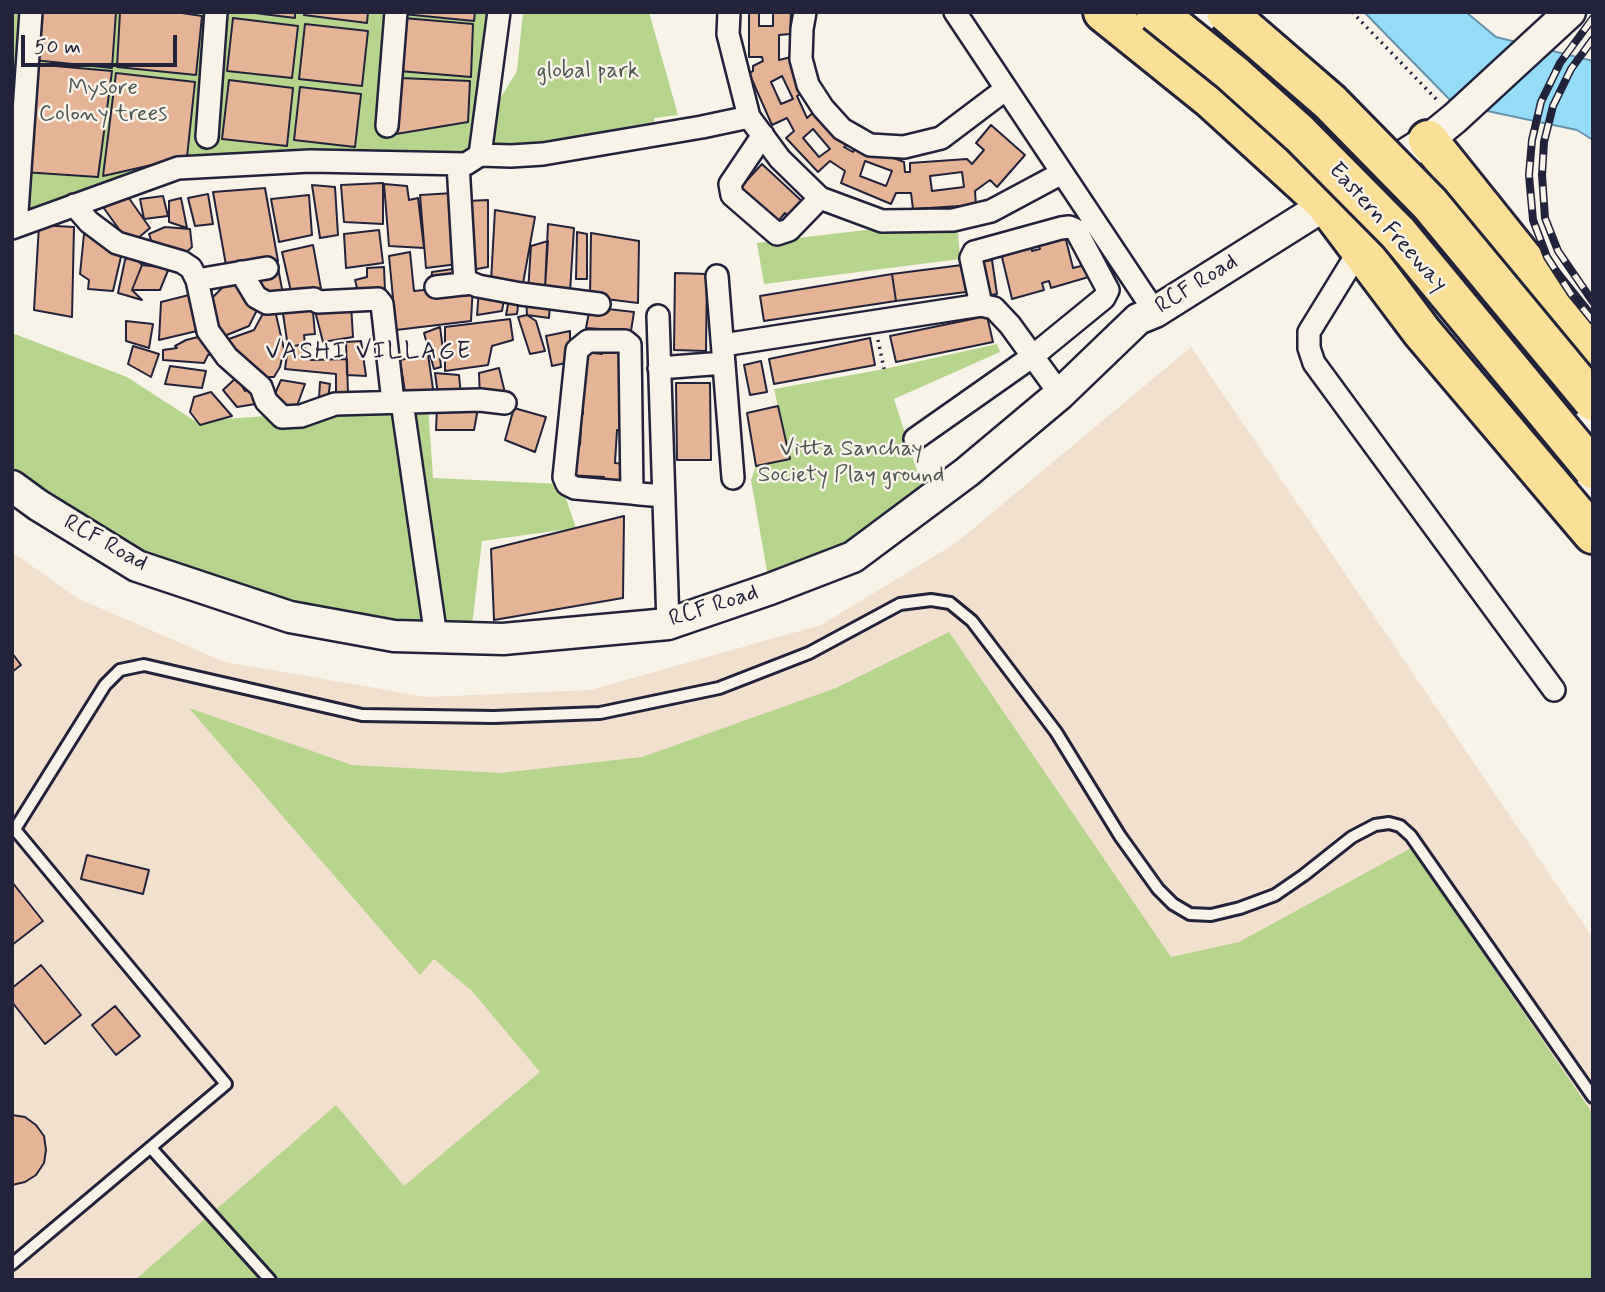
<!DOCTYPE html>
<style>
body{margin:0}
#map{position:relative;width:1605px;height:1292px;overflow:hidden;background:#f7f3e8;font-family:Mynerve,sans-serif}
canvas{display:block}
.frame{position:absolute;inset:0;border:14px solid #22223b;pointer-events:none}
.scale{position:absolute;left:21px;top:35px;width:156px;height:32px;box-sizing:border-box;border:4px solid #22223b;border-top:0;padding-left:9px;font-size:21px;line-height:24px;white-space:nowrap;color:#22223b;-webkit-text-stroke:5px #f7f3e8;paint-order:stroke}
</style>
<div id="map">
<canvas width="1605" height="1292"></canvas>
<div class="frame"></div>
<div class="scale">50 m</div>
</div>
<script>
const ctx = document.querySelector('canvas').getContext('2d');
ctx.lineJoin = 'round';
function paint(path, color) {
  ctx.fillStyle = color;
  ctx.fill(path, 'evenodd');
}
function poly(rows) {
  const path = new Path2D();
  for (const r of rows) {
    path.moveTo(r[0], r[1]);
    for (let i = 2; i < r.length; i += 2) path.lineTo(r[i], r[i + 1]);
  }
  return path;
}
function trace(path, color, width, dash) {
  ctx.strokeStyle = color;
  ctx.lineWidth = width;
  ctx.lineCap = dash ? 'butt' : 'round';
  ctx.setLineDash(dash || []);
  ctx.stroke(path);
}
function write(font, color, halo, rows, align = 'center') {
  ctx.font = font + ' Mynerve,sans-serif';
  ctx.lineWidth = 5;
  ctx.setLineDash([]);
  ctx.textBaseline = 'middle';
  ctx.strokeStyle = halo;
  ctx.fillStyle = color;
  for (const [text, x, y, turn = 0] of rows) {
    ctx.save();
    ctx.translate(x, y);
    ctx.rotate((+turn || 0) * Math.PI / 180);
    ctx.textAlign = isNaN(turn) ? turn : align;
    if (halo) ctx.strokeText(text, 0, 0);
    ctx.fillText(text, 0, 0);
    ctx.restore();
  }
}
paint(poly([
 [1191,347,1593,938,1593,1280,12,1280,12,552,79,599,225,662,427,697,590,690,821,625,956,543]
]), '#f2e0cf');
paint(poly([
 [12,12,489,12,467,153,517,71,523,12,649,12,678,115,654,118,654,122,466,155,453,153,178,168,12,238],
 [957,219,960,259,764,284,757,243],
 [12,333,127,377,195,421,428,405,433,478,561,484,576,528,482,541,472,625,407,627,312,608,138,551,12,471],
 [997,344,1000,352,894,399,922,486,836,549,768,577,751,480,756,466,790,459,774,389,884,369],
 [949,632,1171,957,1239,942,1411,848,1593,1114,1593,1280,135,1280,336,1105,404,1186,540,1072,472,991,434,959,420,975,189,708,352,765,501,773,642,757,836,688]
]), '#b7d48d');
const water = poly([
 [1364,12,1466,12,1496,37,1593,61,1593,140,1577,130,1454,104,1364,12]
]);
paint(water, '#95ddf7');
trace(water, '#6792ac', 2);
const building = poly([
 [37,12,116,12,112,68,33,60,37,12],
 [120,12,175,12,202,16,196,75,117,67,120,12],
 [247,12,295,12,295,18,247,12],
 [304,12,368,12,367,23,304,15,304,12],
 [403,12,475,12,474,21,403,14,403,12],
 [749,12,759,12,759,26,773,26,773,12,791,12,790,34,779,35,779,60,791,57,805,91,797,96,807,118,816,110,848,144,844,147,853,152,857,144,904,162,905,172,910,172,910,163,967,159,972,164,984,150,976,143,991,125,1025,155,997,187,990,180,975,191,976,205,913,209,911,193,896,193,891,204,841,183,845,171,830,161,818,172,786,138,794,131,787,118,772,125,749,73,753,71,753,66,763,61,762,57,749,57,749,12],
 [782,76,793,99,781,104,771,82,782,76],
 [813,129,830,149,819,157,803,138,813,129],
 [865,161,892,171,886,186,860,176,865,161],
 [962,172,964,187,932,191,930,176,962,172],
 [233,18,298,26,292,78,227,71,233,18],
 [404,18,473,24,471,77,399,71,404,18],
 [305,24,368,31,362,86,299,79,305,24],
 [32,64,112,71,98,177,23,172,32,64],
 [116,73,195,82,187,157,103,176,116,73],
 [401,78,470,81,468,122,396,134,401,78],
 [229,80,293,88,287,146,222,139,229,80],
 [300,87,361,94,355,147,294,140,300,87],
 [762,164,806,205,792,220,785,213,775,225,737,191,762,164],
 [383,183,383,224,344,222,341,185,383,183],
 [384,184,407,186,409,200,418,198,424,248,389,246,384,184],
 [312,185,335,187,338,235,320,238,312,185],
 [265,188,278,261,227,271,213,192,265,188],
 [454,193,458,264,426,268,420,195,454,193],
 [126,194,150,228,137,239,121,232,103,207,126,194],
 [208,194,213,224,195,226,188,198,208,194],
 [309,195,312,235,279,242,271,199,309,195],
 [163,196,168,216,144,219,140,199,163,196],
 [181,198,187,228,169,222,169,201,181,198],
 [488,200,488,267,471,270,467,201,488,200],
 [495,210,535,217,522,289,491,281,495,210],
 [548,224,574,228,570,292,545,288,548,224],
 [39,225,74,227,72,317,34,310,39,225],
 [165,227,190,229,192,247,180,258,153,246,149,234,165,227],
 [379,230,383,263,346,268,344,234,379,230],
 [577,232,587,234,587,279,576,279,577,232],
 [1064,232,1073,268,1089,264,1092,276,1051,288,1049,281,1042,283,1044,290,1012,299,1000,249,1030,241,1032,251,1040,249,1037,239,1064,232],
 [591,233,639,241,638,303,590,297,591,233],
 [84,234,123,248,113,291,88,289,89,280,80,274,84,234],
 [548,241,545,288,528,292,531,246,548,241],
 [313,245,322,294,292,296,282,252,313,245],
 [410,252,414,291,473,285,471,321,396,330,389,256,410,252],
 [132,255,142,265,132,290,142,300,118,293,125,260,132,255],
 [992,260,997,294,983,296,977,263,992,260],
 [142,265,169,268,160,290,132,290,142,265],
 [962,265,966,292,896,301,892,274,962,265],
 [384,267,385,291,358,292,355,280,367,277,367,268,384,267],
 [278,268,283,294,261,297,254,275,278,268],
 [459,268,461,280,431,283,432,272,459,268],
 [675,273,707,274,706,351,674,350,675,273],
 [892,274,896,301,764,321,760,296,892,274],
 [245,280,259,306,249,326,217,339,206,304,224,286,245,280],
 [479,290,505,294,502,311,477,315,479,290],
 [193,294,201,330,159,340,161,302,193,294],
 [510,294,519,298,517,314,506,315,510,294],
 [526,297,550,302,549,318,527,315,526,297],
 [312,301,315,334,304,335,305,344,288,347,282,307,312,301],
 [351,304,353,337,323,342,314,307,351,304],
 [274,306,284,349,280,367,274,377,262,377,234,353,226,340,254,330,266,308,274,306],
 [590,307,634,312,631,331,586,328,590,307],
 [527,315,536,321,545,351,530,354,518,317,527,315],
 [987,316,993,342,896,362,890,336,987,316],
 [510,319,513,340,492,346,488,365,445,371,445,327,510,319],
 [126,321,153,324,149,348,126,341,126,321],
 [440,327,444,357,440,358,441,367,434,369,424,333,440,327],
 [570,331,570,362,552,366,546,336,570,331],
 [206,335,217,354,208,355,204,363,163,360,163,350,177,348,175,346,186,340,206,335],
 [870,338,875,365,774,384,769,359,870,338],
 [361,341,366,376,347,375,346,342,361,341],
 [305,344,306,357,311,360,347,359,348,395,336,396,336,374,285,369,288,347,305,344],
 [623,345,626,430,617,430,615,463,629,464,628,478,621,478,620,487,603,486,604,477,566,475,576,445,580,445,581,425,577,425,577,414,583,414,583,403,580,403,584,352,602,354,602,346,623,345],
 [133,346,159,354,151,377,128,364,133,346],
 [428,354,434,396,405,392,400,360,428,354],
 [761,361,767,392,750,395,744,365,761,361],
 [170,366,206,371,202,388,165,384,170,366],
 [499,368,506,397,480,399,479,373,499,368],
 [435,373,459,375,461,395,438,395,435,373],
 [237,377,245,391,254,386,262,403,237,407,223,390,237,377],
 [281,380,305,384,294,414,273,398,281,380],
 [320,382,330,384,328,399,319,399,320,382],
 [676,383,710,383,711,460,677,460,676,383],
 [211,392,232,416,200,425,190,412,194,397,211,392],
 [479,403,474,430,436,430,437,407,479,403],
 [778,406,790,459,756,466,747,413,778,406],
 [514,408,546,417,535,452,505,440,514,408],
 [624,516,623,598,494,620,491,549,624,516],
 [12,653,21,665,12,672,12,653],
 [87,855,149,870,143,894,81,879,87,855],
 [12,882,43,921,12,945,12,882],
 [41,965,81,1015,45,1044,12,1002,12,988,41,965],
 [115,1006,140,1036,116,1055,92,1025,115,1006],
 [12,1115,25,1117,36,1125,44,1136,46,1150,44,1163,36,1175,25,1182,12,1185,12,1115]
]);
paint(building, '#e5b496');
trace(building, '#22223b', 2);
const lane = poly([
 [12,826,226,1084,12,1264],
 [15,829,105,685,120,670,144,665,362,715,494,717,600,713,719,688,809,653,900,604,931,600,950,603,972,621,1056,732,1120,836,1158,889,1173,904,1190,914,1211,915,1240,908,1275,895,1304,875,1352,837,1375,825,1389,823,1400,826,1411,836,1593,1097],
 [151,1148,270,1280]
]);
const street = poly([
 [729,12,728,34,749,117,780,159,820,198,882,221,953,220,991,211,1062,173],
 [805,12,802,29,801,59,808,85,823,108,842,129,870,145,904,147,941,138,1006,89],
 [955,12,1155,312],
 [387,126,396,12],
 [763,135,730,184,732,195,777,234,789,230,820,198],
 [207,137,216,12],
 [480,155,511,156,543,154,702,127,749,117],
 [458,164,465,284],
 [74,205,89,222,117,243,182,262,191,268,197,280,267,268],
 [16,226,31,12],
 [12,228,178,168,310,161,466,164,480,155,499,12],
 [1360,249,1309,332,1309,348,1314,363,1554,690],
 [241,272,256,297,267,303,314,299,318,302,378,299,382,304,393,402],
 [717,276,733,478],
 [197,280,208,331,227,357,261,387,266,401,282,417,301,416,335,404,480,400,505,403],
 [436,287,471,283,478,286,521,294,599,304],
 [658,316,668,624],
 [723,345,981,305,994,308,1010,325,1060,394],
 [659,368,724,363],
 [402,402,436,637],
 [915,439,1033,356,1104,298,1108,290,1076,230,1069,227,1061,228,974,252,971,258,981,305],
 [632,493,630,345,625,341,588,341,577,350,564,477,567,484,575,488,632,493,640,494,664,496]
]);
const secondary = poly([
 [12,486,38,505,137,566,290,617,394,636,503,639,668,624,770,589,853,557,967,472,1060,394,1138,319,1155,312,1428,140,1455,118,1570,12]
]);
const highway = poly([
 [1103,12,1211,99,1325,203,1422,332,1593,534],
 [1428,140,1593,346]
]);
trace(lane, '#22223b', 16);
trace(street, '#22223b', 26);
trace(secondary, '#22223b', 35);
trace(highway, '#22223b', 44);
trace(poly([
 [1352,12,1439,102],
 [878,340,884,369]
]), '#22223b', 3.5, [2, 5]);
trace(lane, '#f7f3e8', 10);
trace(street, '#f7f3e8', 21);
trace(secondary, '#f7f3e8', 30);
trace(highway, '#fadf96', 38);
const rail = poly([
 [1593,18,1560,63,1541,102,1532,140,1529,175,1533,220,1547,257,1571,294,1593,321],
 [1593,39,1571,69,1553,106,1544,142,1542,175,1545,218,1558,251,1593,302]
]);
trace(rail, '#22223b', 8);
trace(rail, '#f7f3e8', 5, [16]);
const highwayBridge = poly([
 [1156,12,1232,73,1300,134,1398,233,1593,469],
 [1226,12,1330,102,1430,204,1593,401]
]);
trace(highwayBridge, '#22223b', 44, []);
trace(highwayBridge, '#fadf96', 38);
write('23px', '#4f5754', '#f7f3e8', [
 ["global park",588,72],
 ["Mysore",103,89],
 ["Colony trees",103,115],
 ["Vitta Sanchay",851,450],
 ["Society Play ground",851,476]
]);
write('23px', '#22223b', '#f7f3e8', [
 ["Eastern Freeway",1387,228,48],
 ["RCF Road",1197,285,-32],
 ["RCF Road",105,544,29],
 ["RCF Road",714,607,-18]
]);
ctx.letterSpacing = '2px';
write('24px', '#22223b', '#f7f3e8', [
 ["VASHI VILLAGE",369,353]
]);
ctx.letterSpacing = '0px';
</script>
